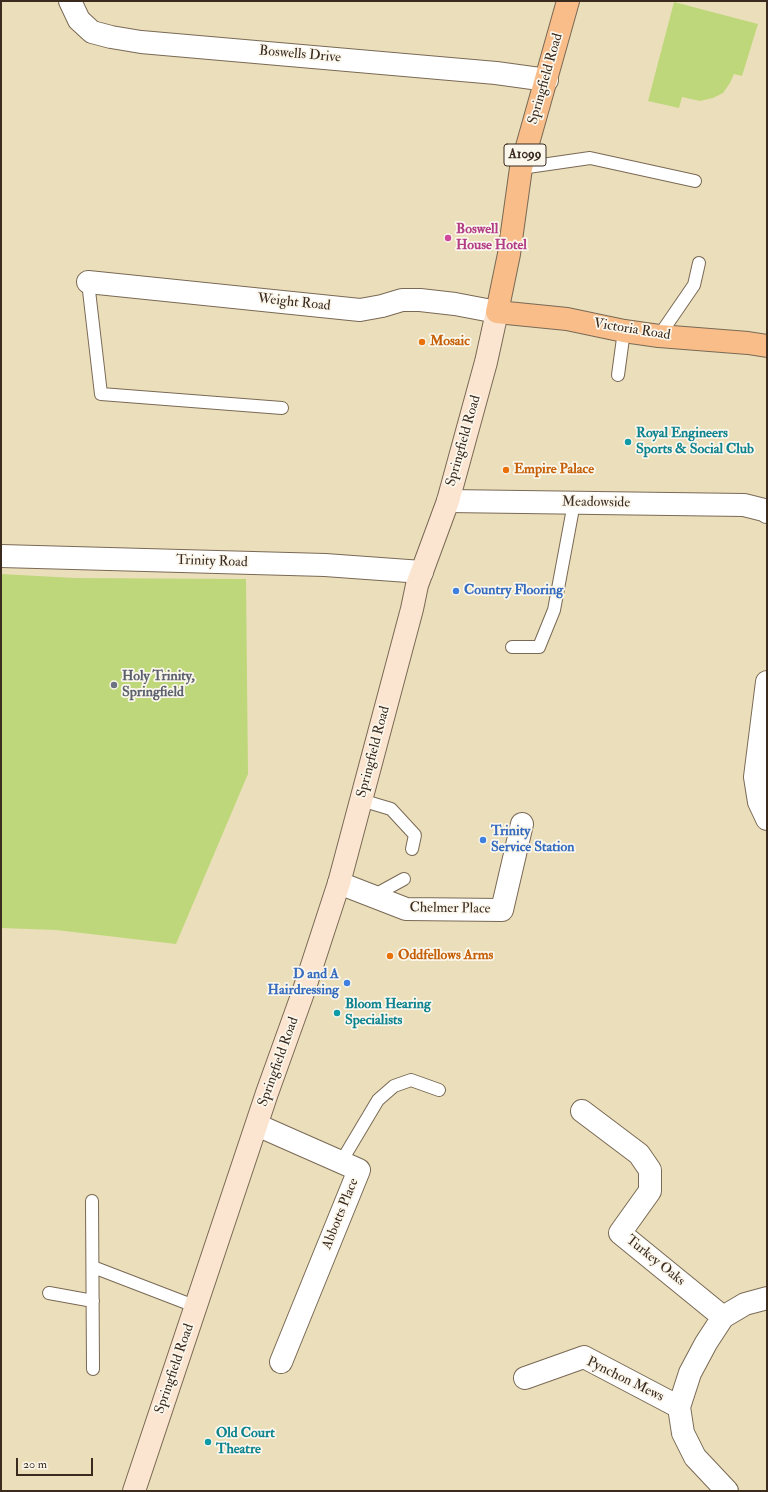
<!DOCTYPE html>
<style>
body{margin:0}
#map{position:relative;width:768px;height:1492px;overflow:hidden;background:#ebdfbb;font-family:"IM FELL Double Pica",serif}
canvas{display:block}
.frame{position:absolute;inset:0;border:2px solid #3b2a1e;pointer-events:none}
.scale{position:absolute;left:16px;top:1458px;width:77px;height:18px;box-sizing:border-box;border:2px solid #3b2a1e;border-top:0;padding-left:5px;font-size:12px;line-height:14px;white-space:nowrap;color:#3b2a1e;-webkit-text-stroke:3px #fbf7ec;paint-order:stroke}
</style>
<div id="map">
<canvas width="768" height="1492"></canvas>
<div class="frame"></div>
<div class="scale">20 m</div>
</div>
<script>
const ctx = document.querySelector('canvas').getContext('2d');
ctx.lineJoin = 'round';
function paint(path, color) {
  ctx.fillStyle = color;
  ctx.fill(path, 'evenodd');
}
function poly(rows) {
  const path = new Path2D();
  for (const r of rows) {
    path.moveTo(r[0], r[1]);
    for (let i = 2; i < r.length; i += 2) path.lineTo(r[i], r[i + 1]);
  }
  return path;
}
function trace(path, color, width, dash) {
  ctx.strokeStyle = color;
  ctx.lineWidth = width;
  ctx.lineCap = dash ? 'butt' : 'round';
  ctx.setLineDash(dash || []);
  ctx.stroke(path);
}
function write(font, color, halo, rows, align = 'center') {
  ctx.font = font + ' "IM FELL Double Pica",serif';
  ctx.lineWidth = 3.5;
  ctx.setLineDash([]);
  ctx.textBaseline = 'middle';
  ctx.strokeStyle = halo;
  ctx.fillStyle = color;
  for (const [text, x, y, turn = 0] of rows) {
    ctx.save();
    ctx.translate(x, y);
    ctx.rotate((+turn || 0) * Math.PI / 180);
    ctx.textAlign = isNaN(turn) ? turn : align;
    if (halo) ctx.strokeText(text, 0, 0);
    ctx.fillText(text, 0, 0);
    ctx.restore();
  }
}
paint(poly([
 [674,2,758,24,742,76,734,74,730,83,723,93,713,98,700,101,682,97,679,108,648,101],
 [1,574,75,578,246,579,248,774,176,944,56,930,1,928]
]), '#bfd77b');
const lane = poly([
 [521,168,590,158,695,181],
 [88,282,101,394,282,408],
 [659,336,694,285,699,263],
 [618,375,624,331],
 [512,647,539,647,554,610,574,503],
 [361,800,391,809,415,835,412,849],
 [373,896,404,879],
 [341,1162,378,1100,394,1086,411,1080,439,1090],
 [92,1201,93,1369],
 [93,1267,197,1307],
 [49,1293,93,1301]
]);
const street = poly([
 [70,1,79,20,92,32,111,37,141,42,496,73,547,80],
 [88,282,360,310,382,306,402,300,420,300,455,304,497,312],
 [448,501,744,505,764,510,767,512],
 [1,556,325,565,422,572],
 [767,682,755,777,759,802,767,819],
 [339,883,406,909,502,910,522,824],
 [582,1111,639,1154,650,1170,650,1191,620,1233,723,1317],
 [257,1125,359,1170,281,1362],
 [525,1378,584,1357,679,1407],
 [727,1491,695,1457,683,1433,679,1407,690,1373,706,1343,723,1317,745,1304,767,1298]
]);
const secondary = poly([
 [134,1491,267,1093,304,990,339,883,412,609,417,585,448,501,486,362,497,312]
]);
const primary = poly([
 [568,1,521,168,509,254,497,312,567,319,624,331,659,336,748,343,767,346]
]);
trace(lane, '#796955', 14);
trace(street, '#796955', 24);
trace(secondary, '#796955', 24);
trace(primary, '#796955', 24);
trace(lane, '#fff', 12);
trace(street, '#fff', 22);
trace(secondary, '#fce5d0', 22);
trace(primary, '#f8bd89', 22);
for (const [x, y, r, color] of [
 [448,238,4,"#d1479c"],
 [422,342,4,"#e8710a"],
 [628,442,4,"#0f9aa8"],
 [506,470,4,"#e8710a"],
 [456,591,4,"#3f7fe0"],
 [114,685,4,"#6b7280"],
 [483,840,4,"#3f7fe0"],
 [390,956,4,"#e8710a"],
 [347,983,4,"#3f7fe0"],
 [337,1013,4,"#0f9aa8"],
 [208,1442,4,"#0f9aa8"]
]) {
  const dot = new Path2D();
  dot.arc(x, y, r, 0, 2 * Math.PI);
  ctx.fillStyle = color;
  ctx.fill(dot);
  trace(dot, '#fbf7ec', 1.5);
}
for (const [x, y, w] of [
 [525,155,42]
]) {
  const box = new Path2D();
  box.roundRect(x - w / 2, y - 11, w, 22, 3);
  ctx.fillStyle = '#fbf7ec';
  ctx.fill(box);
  trace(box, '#3b2a1e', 1);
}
write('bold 13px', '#3b2a1e', null, [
 ["A1099",525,155]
]);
write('14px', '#3b2a1e', '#fbf7ec', [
 ["Boswells Drive",300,55,5],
 ["Springfield Road",546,79,-74],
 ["Weight Road",294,303,6],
 ["Victoria Road",632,330,9],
 ["Springfield Road",464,441,-74],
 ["Meadowside",596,503,1],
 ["Trinity Road",212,562,2],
 ["Springfield Road",374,752,-75],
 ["Chelmer Place",450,909,1],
 ["Springfield Road",279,1062,-70],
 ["Abbotts Place",341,1214,-68],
 ["Turkey Oaks",655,1261,39],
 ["Springfield Road",175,1369,-71],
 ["Pynchon Mews",625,1380,26]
]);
write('bold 14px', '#b23c85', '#fbf7ec', [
 ["Boswell",456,230],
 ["House Hotel",456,246]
], 'left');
write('bold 14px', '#c56008', '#fbf7ec', [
 ["Mosaic",430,342],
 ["Empire Palace",514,470],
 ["Oddfellows Arms",398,956]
], 'left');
write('bold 14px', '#0d838f', '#fbf7ec', [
 ["Royal Engineers",636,434],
 ["Sports & Social Club",636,450],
 ["Bloom Hearing",345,1005],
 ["Specialists",345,1021],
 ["Old Court",216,1434],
 ["Theatre",216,1450]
], 'left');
write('bold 14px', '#366cbe', '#fbf7ec', [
 ["Country Flooring",464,591],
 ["Trinity",491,832],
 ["Service Station",491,848],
 ["D and A",339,975,"right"],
 ["Hairdressing",339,991,"right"]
], 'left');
write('bold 14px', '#5b616d', '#fbf7ec', [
 ["Holy Trinity,",122,677],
 ["Springfield",122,693]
], 'left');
</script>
